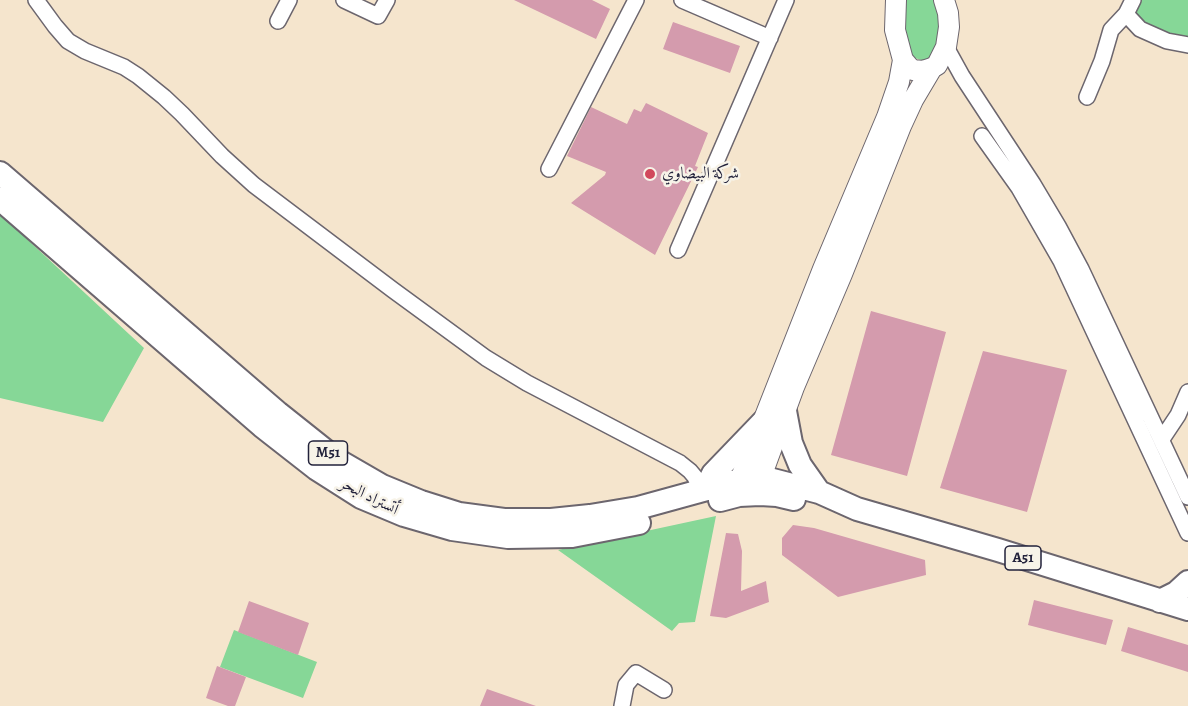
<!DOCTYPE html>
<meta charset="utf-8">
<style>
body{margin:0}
canvas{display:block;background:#f5e5cd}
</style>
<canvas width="1188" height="706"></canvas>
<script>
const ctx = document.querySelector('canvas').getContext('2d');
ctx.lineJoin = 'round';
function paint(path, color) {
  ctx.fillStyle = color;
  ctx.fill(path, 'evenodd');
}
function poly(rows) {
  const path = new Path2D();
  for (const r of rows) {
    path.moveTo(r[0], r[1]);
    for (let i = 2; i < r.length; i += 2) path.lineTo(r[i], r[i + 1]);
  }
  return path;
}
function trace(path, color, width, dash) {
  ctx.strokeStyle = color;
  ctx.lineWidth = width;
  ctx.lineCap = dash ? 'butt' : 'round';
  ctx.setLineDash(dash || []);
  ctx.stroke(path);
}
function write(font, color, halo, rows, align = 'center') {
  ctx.font = font + ' Alegreya,Amiri,serif';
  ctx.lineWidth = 5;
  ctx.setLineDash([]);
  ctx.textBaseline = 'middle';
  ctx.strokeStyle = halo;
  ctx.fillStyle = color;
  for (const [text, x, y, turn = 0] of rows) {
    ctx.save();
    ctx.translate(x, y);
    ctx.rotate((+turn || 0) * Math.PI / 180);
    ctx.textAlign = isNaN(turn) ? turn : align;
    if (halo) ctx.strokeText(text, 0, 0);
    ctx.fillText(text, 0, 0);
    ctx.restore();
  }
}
paint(poly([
 [901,0,938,0,940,3,938,56,924,61,912,57,907,49],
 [1138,0,1188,0,1188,37,1161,32,1131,15],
 [0,214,144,348,103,422,0,398],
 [716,516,695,622,679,623,672,631,558,550],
 [234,630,317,662,303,698,220,667]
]), '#86d797');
paint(poly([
 [514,0,592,0,610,9,596,39],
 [673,22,740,46,730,73,663,49],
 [646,103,708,133,695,166,698,167,655,255,571,203,605,175,606,172,567,156,591,107,627,124,634,109,641,112],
 [871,311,946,332,907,476,831,455],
 [983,351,1067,370,1027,512,940,488],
 [793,525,814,528,925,560,926,575,838,597,782,555,782,538],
 [726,533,738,534,742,551,741,591,766,581,769,602,726,618,710,616],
 [1034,600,1113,620,1106,645,1028,625],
 [249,601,309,623,298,655,238,632],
 [1128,627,1188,645,1188,672,1121,651],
 [217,666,246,677,235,706,228,706,206,698],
 [487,689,536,706,480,706]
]), '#d49bad');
const minor = poly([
 [36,0,55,26,68,41,85,51,124,67,138,76,164,97,182,114,222,156,254,185,393,290,486,358,527,383,680,463,690,471,695,477,701,490],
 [344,0,378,16,387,0],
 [682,0,770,38],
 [1126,14,1140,29,1167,41,1188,45],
 [278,21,289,0],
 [946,47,962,76,1033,184,1058,226,1081,269,1188,497],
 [1087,97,1102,61,1111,30,1126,14,1133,0],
 [982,136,1019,188,1061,261,1188,533],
 [549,169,636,0],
 [678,250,786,0],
 [1162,439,1178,415,1188,392],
 [622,706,626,685,636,673,664,690]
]);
const major = poly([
 [896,0,895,30,903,60,909,67,913,70,923,71,932,68,937,65,946,47,949,27,948,13,944,0],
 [739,491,740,480,823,269,887,117,899,82,903,60],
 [760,491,761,477,794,387,842,274,901,126,913,100,932,68]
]);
const highway = poly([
 [0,173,278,413,337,460,382,486,421,502,459,514,504,520,551,520,590,516,638,508,740,480,761,477,819,492,857,509,998,550,1188,609],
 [0,199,262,426,317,469,361,497,404,515,452,529,508,537,572,536,639,523],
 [785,411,791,443,800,465,819,492],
 [706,488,713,474,764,421],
 [720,500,739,495,760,494,777,495,794,499],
 [1160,601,1176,593,1188,582]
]);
trace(minor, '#6c666e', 18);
trace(major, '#6c666e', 22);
trace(highway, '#6c666e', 26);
trace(minor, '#fff', 15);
trace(major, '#fff', 20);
trace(highway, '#fff', 22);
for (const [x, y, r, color] of [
 [650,174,6,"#d1495b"]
]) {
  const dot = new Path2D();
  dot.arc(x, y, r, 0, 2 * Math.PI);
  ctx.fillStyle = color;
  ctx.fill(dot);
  trace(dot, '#f7f3e8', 2);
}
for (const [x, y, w] of [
 [328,453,39],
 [1023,558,36]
]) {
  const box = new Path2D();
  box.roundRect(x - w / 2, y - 12, w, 24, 4.5);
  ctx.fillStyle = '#f7f3e8';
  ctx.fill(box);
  trace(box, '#22223b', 1.5);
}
write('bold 15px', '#22223b', null, [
 ["M51",328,453],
 ["A51",1023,558]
]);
write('16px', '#22223b', '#f7f3e8', [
 ["شركة البيضاوي",662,174]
], 'left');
write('16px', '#22223b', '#f7f3e8', [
 ["أتستراد البحر",369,497,27]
]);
</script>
